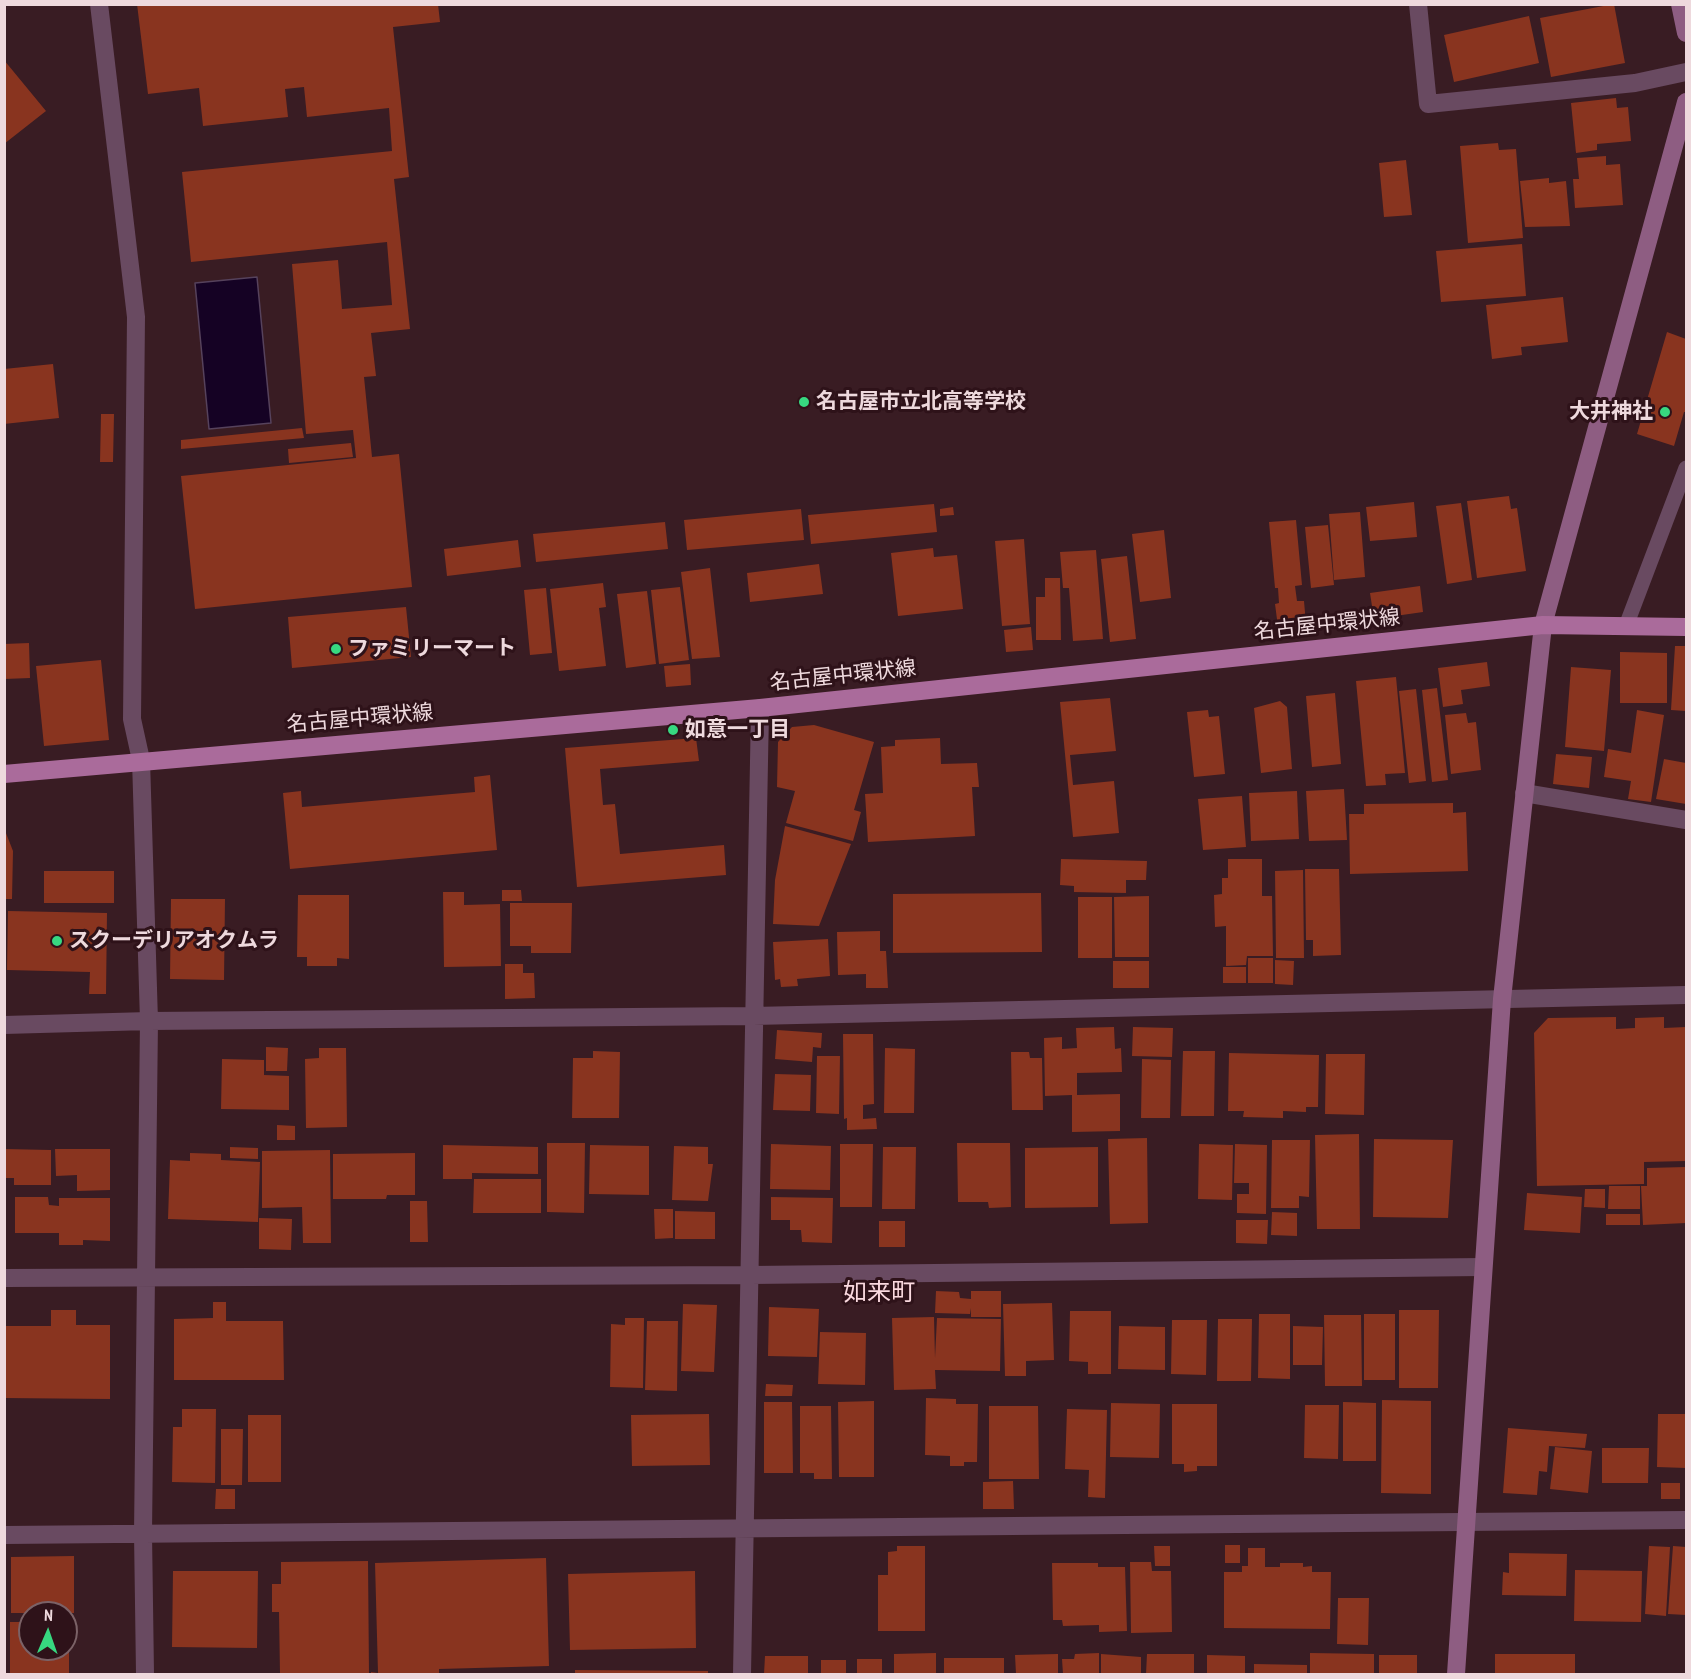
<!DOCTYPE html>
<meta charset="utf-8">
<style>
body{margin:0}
#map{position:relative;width:1691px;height:1679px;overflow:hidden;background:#391c23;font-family:"PT Sans Narrow",sans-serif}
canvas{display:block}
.frame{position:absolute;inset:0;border:6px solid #eed9dd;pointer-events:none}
.north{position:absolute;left:18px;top:1601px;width:60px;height:60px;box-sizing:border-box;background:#2e1219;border:2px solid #7b6267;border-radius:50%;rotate:2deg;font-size:16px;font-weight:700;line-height:24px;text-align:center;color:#eed9dd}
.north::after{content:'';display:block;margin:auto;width:21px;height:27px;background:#37d880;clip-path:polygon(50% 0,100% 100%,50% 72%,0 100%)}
</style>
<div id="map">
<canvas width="1691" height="1679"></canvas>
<div class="frame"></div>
<div class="north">N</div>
</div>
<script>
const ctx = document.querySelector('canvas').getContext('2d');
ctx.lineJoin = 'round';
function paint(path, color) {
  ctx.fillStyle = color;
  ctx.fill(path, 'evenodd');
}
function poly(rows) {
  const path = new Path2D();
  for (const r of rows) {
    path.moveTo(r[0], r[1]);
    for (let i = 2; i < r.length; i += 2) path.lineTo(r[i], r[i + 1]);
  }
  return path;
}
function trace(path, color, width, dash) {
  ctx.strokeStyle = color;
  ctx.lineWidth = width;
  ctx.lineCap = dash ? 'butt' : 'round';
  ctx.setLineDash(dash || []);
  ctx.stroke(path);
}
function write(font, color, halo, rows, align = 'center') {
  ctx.font = font + ' "PT Sans Narrow","Noto Sans JP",sans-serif';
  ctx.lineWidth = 6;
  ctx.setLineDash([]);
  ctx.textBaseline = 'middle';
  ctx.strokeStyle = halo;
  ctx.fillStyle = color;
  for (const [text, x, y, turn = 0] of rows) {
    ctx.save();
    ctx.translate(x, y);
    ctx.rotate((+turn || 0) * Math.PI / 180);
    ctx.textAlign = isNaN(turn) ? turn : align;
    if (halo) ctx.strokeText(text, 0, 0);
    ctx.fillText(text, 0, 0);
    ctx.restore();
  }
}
const water = poly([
 [257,277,271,423,209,429,195,283,257,277]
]);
paint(water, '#150224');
trace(water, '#56425c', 1.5);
paint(poly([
 [137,4,438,4,440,22,393,27,409,177,394,179,410,329,371,333,376,376,364,377,372,457,399,454,412,587,195,609,181,476,356,458,353,430,306,434,292,264,338,260,342,309,392,305,387,242,191,262,182,172,392,151,389,108,307,117,304,87,285,89,288,117,203,126,199,88,148,94],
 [1614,4,1625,63,1551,77,1540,18],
 [1529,16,1539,63,1454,82,1444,35],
 [4,60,46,111,4,144],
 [1616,98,1617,108,1628,107,1631,141,1597,144,1597,150,1576,153,1571,103],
 [1498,143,1499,150,1516,149,1523,238,1468,243,1460,146],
 [1606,156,1606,165,1620,164,1623,205,1575,208,1573,179,1579,179,1577,158],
 [1406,160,1412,215,1384,217,1379,163],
 [1549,178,1549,183,1566,181,1570,226,1525,227,1520,181],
 [1522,244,1526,296,1441,302,1436,251],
 [1563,297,1568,342,1521,347,1522,355,1492,359,1486,305],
 [1667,332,1686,339,1686,412,1684,412,1674,446,1637,434],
 [53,364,59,418,4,424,4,369],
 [101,414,114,414,113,462,100,462],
 [302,428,304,438,181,449,181,440],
 [351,443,353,457,289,463,288,449],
 [1509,496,1511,509,1517,508,1526,571,1477,578,1467,501],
 [1414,502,1417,537,1370,541,1366,507],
 [1461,503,1472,580,1447,584,1436,506],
 [934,504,937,532,811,544,808,515],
 [953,507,954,515,940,516,940,509],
 [801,509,804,540,687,550,684,520],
 [1360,512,1365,577,1334,580,1329,514],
 [1296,520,1302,585,1295,586,1297,601,1304,601,1306,624,1278,627,1275,604,1279,603,1278,588,1275,588,1269,522],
 [665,522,668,549,536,562,533,534],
 [1328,525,1334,585,1311,588,1305,527],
 [1164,530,1171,598,1140,602,1132,534],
 [1024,539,1030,624,1002,626,995,541],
 [518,540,521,567,447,576,444,549],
 [933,548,934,557,957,555,963,609,898,616,891,553],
 [1096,550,1103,639,1073,641,1069,588,1063,588,1060,552],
 [1127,556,1136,639,1110,642,1101,559],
 [819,564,823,594,750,602,747,573],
 [710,568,720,657,692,659,681,572],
 [1045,578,1060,578,1061,640,1036,640,1036,597,1045,597],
 [603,583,606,607,599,608,606,666,559,671,550,589],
 [1420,586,1423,612,1374,619,1370,593],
 [680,587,689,660,659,664,651,590],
 [546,588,552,653,530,655,524,590],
 [647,591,656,664,626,668,617,594],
 [406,607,411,657,292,668,288,617],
 [1031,627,1033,650,1006,652,1004,630],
 [29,643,30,678,4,679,4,644],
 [1675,646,1686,646,1686,711,1671,710],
 [1620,652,1667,653,1667,703,1620,703],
 [101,660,109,740,44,746,36,666],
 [1487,662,1490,686,1461,690,1463,704,1443,707,1438,668],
 [690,664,691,685,666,687,664,666],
 [1571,667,1611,670,1604,751,1565,747],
 [1396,677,1405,773,1385,774,1386,785,1366,786,1356,681],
 [1437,688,1448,780,1432,782,1422,690],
 [1416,689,1426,781,1409,783,1399,691],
 [1335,693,1341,764,1312,767,1306,696],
 [1110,698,1116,751,1070,755,1073,785,1114,781,1119,833,1073,837,1060,702],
 [1280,701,1287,707,1292,769,1261,773,1254,708],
 [1208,710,1209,717,1219,716,1225,774,1194,777,1187,712],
 [1637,710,1664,715,1651,802,1628,799,1631,781,1604,777,1608,749,1631,753],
 [1466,713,1468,723,1476,722,1481,770,1451,774,1445,715],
 [814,725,874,742,854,810,861,812,853,841,786,823,795,791,777,787,778,742,792,727],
 [696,738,699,761,600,769,603,805,615,804,620,854,724,845,726,875,577,887,565,748],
 [940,738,941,764,977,763,979,787,972,787,975,836,868,842,865,794,883,793,881,747,895,746,895,740],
 [1556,754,1592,757,1589,788,1553,784],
 [1664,759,1686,763,1686,804,1656,799],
 [490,775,497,850,290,869,283,793,301,791,302,807,475,792,474,777],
 [1344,789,1347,840,1309,841,1306,791],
 [1297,791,1299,839,1251,841,1249,793],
 [1242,796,1246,847,1203,850,1198,799],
 [1453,803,1453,813,1466,812,1468,871,1350,874,1349,814,1364,814,1364,804],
 [785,826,851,844,819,926,773,924,775,880],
 [4,828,13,851,12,899,4,899],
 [1061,859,1147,861,1146,880,1126,880,1126,893,1074,892,1074,886,1060,885],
 [1228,859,1262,859,1262,896,1272,896,1273,956,1247,956,1246,965,1226,966,1226,926,1215,927,1214,895,1222,894,1222,878,1228,878],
 [1305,869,1339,869,1341,955,1313,956,1313,940,1306,940],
 [1303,870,1304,958,1276,958,1275,871],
 [44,871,114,871,114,903,44,903],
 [502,890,521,890,522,901,502,901],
 [443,892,464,892,464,905,500,904,501,966,444,967],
 [1041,893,1042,952,893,953,893,894],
 [298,895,349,895,349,959,337,958,337,966,307,966,307,957,297,957],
 [1149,896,1149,957,1115,957,1114,897],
 [1078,897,1112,897,1112,958,1078,958],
 [171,899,225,899,224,980,170,979],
 [510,903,572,903,571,953,531,953,531,946,510,946],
 [8,911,107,913,106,994,89,994,90,972,7,970],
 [880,931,880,951,886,951,888,988,866,988,866,974,838,975,837,932],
 [828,939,830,976,797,979,798,986,781,987,780,979,775,980,773,942],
 [1248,958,1273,958,1273,983,1248,983],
 [1275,960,1294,961,1293,985,1275,984],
 [1113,961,1149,961,1149,988,1113,988],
 [505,964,523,964,523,973,534,973,535,998,505,999],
 [1223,967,1246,967,1246,983,1223,983],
 [1616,1017,1616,1029,1635,1028,1635,1018,1664,1017,1664,1028,1686,1027,1686,1161,1644,1162,1644,1184,1537,1186,1534,1033,1548,1018],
 [1114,1027,1115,1049,1121,1048,1122,1072,1077,1073,1077,1095,1120,1094,1120,1131,1072,1132,1072,1095,1045,1096,1044,1038,1062,1037,1062,1049,1077,1048,1076,1028],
 [1133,1027,1173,1028,1172,1057,1132,1056],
 [777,1030,822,1033,821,1048,813,1047,812,1062,775,1059],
 [843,1034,873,1034,874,1104,863,1105,863,1119,876,1118,877,1129,847,1130,847,1118,844,1119],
 [266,1047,288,1048,287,1071,266,1071],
 [319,1048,346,1048,347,1127,306,1128,305,1059,319,1058],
 [885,1048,915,1049,914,1113,884,1113],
 [593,1051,620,1052,619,1118,572,1118,573,1058,593,1058],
 [1183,1051,1215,1051,1214,1116,1181,1116],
 [1011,1052,1029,1052,1030,1058,1042,1058,1043,1110,1012,1110],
 [1229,1053,1319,1055,1318,1107,1306,1107,1306,1112,1283,1111,1283,1118,1243,1117,1244,1111,1228,1111],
 [1326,1054,1365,1054,1364,1115,1325,1114],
 [817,1056,840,1056,839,1114,816,1113],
 [222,1059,264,1060,264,1075,289,1076,289,1110,221,1109],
 [1142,1059,1171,1060,1170,1118,1141,1118],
 [775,1074,811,1075,810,1111,773,1110],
 [277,1125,295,1126,295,1140,277,1140],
 [1359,1134,1360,1229,1317,1229,1315,1135],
 [1147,1138,1148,1223,1110,1224,1108,1139],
 [1374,1139,1453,1140,1448,1218,1373,1217],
 [1272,1140,1310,1140,1309,1197,1299,1196,1299,1208,1271,1208],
 [547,1143,585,1143,584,1213,547,1212],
 [957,1143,1010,1143,1011,1207,989,1208,988,1202,958,1202],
 [771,1144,831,1146,830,1190,770,1189],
 [840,1144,873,1144,872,1207,840,1207],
 [1199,1144,1233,1145,1232,1200,1198,1199],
 [1235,1144,1267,1145,1266,1214,1237,1213,1237,1194,1249,1194,1249,1183,1234,1183],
 [443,1145,538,1147,538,1174,472,1173,472,1179,443,1179],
 [590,1145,649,1146,649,1195,589,1194],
 [674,1146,708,1147,708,1164,713,1164,708,1201,672,1200],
 [230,1147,258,1148,258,1159,230,1158],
 [883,1147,916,1147,915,1209,882,1209],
 [1098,1147,1098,1207,1025,1208,1025,1148],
 [4,1149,51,1150,51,1185,14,1185,14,1178,4,1178],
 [55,1149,110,1149,110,1190,77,1191,77,1175,56,1176],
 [330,1150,331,1243,303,1243,302,1207,262,1208,262,1151],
 [190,1153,221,1154,221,1160,260,1162,258,1222,168,1219,170,1160,190,1161],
 [415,1153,415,1195,387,1195,386,1199,333,1199,333,1154],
 [1686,1167,1686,1223,1643,1225,1641,1186,1647,1186,1647,1168],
 [474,1179,541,1179,541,1213,473,1213],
 [1609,1186,1640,1186,1640,1209,1608,1209],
 [1585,1189,1605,1189,1605,1208,1584,1207],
 [1527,1193,1582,1197,1580,1233,1524,1230],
 [15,1197,48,1197,49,1205,59,1206,59,1198,110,1198,110,1241,83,1240,83,1245,59,1245,59,1233,15,1233],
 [771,1197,833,1198,832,1243,802,1242,801,1230,790,1230,790,1220,771,1220],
 [410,1201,427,1201,428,1242,410,1242],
 [654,1209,673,1209,673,1238,655,1239],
 [675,1211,715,1212,715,1239,675,1239],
 [1272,1212,1297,1213,1297,1236,1271,1235],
 [1606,1214,1640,1214,1640,1225,1606,1225],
 [259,1218,292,1219,291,1250,259,1249],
 [1236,1220,1268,1220,1267,1244,1236,1243],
 [879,1221,905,1221,905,1247,879,1247],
 [936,1291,959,1292,960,1298,971,1299,971,1291,1001,1291,1001,1317,971,1317,971,1308,970,1314,935,1313],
 [213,1302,226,1302,226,1321,283,1321,284,1380,174,1380,174,1319,213,1318],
 [1052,1303,1054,1360,1026,1361,1026,1376,1005,1376,1003,1304],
 [683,1304,717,1305,714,1372,681,1371],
 [769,1307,819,1309,817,1357,768,1356],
 [51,1310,76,1310,76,1325,110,1325,110,1399,4,1398,4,1326,51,1326],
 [1399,1310,1439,1310,1438,1388,1399,1388],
 [1070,1311,1111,1311,1111,1374,1088,1374,1088,1362,1069,1361],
 [1259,1314,1290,1314,1290,1379,1258,1378],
 [1364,1314,1395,1314,1395,1380,1364,1380],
 [1324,1315,1361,1315,1362,1386,1325,1386],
 [934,1317,935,1358,937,1318,1001,1319,1000,1371,935,1370,936,1389,894,1390,892,1318],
 [625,1318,644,1318,643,1388,610,1387,611,1324,625,1325],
 [1218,1319,1252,1319,1251,1381,1217,1381],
 [1172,1320,1207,1320,1206,1375,1171,1374],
 [647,1321,678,1321,677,1391,645,1390],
 [1119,1326,1165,1327,1165,1370,1118,1369],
 [1293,1326,1323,1327,1322,1365,1293,1365],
 [820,1332,866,1333,865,1385,818,1384],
 [766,1384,793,1385,792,1396,765,1396],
 [926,1398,956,1399,956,1404,978,1404,977,1462,964,1462,964,1466,950,1466,950,1456,925,1455],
 [1382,1400,1431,1401,1431,1494,1381,1493],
 [874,1401,874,1477,839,1477,838,1402],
 [764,1402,792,1402,793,1473,764,1473],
 [1343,1402,1376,1403,1376,1461,1343,1461],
 [1111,1403,1160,1404,1159,1458,1110,1457],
 [1172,1404,1217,1404,1217,1466,1197,1466,1197,1471,1184,1472,1184,1464,1172,1464],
 [1305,1405,1339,1405,1338,1459,1304,1458],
 [800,1406,831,1406,832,1479,814,1479,814,1473,800,1473],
 [989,1406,1038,1406,1039,1479,989,1479],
 [182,1409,216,1409,215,1483,172,1482,173,1427,182,1427],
 [1067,1409,1107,1410,1105,1498,1088,1497,1089,1470,1065,1469],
 [709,1414,710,1465,632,1466,631,1415],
 [1658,1414,1686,1414,1686,1468,1657,1467],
 [248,1415,281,1415,281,1482,248,1482],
 [1508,1428,1587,1434,1585,1448,1549,1446,1547,1472,1539,1471,1537,1495,1503,1493],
 [221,1429,243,1429,242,1485,221,1485],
 [1555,1447,1592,1451,1588,1493,1550,1489],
 [1602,1448,1649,1448,1648,1483,1602,1483],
 [1013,1481,1014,1509,983,1509,983,1482],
 [1661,1483,1680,1483,1680,1499,1661,1499],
 [216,1489,235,1489,235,1509,215,1509],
 [1225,1545,1240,1545,1240,1563,1225,1563],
 [897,1546,925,1546,925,1631,878,1631,878,1575,888,1575,888,1552,897,1551],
 [1154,1546,1170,1546,1170,1566,1155,1566],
 [1649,1546,1670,1547,1666,1616,1645,1614],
 [1673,1546,1686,1547,1686,1615,1668,1614],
 [1248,1548,1265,1548,1265,1567,1280,1567,1280,1563,1303,1563,1303,1567,1312,1566,1312,1572,1331,1572,1330,1629,1224,1628,1224,1572,1242,1572,1242,1566,1248,1566],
 [1509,1553,1567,1554,1566,1596,1502,1595,1503,1572,1509,1573],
 [74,1556,74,1613,11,1613,11,1557],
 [546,1558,549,1666,439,1669,439,1674,371,1674,371,1672,378,1673,375,1563],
 [368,1561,369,1674,280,1674,279,1612,272,1612,272,1584,281,1584,281,1562],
 [1130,1562,1151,1562,1152,1571,1171,1571,1172,1632,1131,1633],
 [1052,1563,1098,1563,1098,1567,1125,1567,1127,1631,1099,1632,1099,1625,1063,1626,1062,1620,1053,1620],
 [1575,1570,1642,1571,1641,1622,1574,1621],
 [173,1571,258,1571,257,1648,172,1647],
 [695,1571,696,1648,570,1650,568,1574],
 [1338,1598,1369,1598,1368,1645,1337,1644],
 [10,1622,30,1622,30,1649,66,1649,66,1623,69,1623,69,1674,10,1674],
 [936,1653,936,1674,894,1674,894,1654],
 [1099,1653,1099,1674,1063,1674,1062,1659,1074,1659,1075,1654],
 [1310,1653,1374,1654,1374,1674,1310,1674],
 [1058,1654,1058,1674,1016,1674,1015,1655],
 [1101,1654,1141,1657,1141,1674,1101,1674],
 [1147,1654,1194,1654,1194,1674,1146,1674],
 [1495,1654,1575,1654,1575,1674,1495,1674],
 [1207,1655,1245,1656,1245,1674,1207,1674],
 [1379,1655,1417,1655,1417,1674,1379,1674],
 [765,1656,808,1656,808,1674,764,1674],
 [944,1658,1004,1658,1004,1674,944,1674],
 [857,1659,882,1659,882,1674,857,1674],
 [821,1660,846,1660,846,1674,821,1674],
 [1254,1664,1307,1665,1307,1674,1254,1674],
 [575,1670,708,1671,708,1674,575,1674]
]), '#89341f');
trace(poly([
 [1626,626,1686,468]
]), '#694a61', 15);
trace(poly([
 [99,4,136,317,132,719,141,760,149,1021,143,1533,145,1674],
 [1418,4,1428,104,1635,83,1686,72],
 [1524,793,1686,820],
 [4,1025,149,1021,753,1016,1686,995],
 [4,1278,751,1275,1482,1267],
 [4,1535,1686,1520],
 [742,1674,760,708]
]), '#694a61', 18);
trace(poly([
 [1680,4,1686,33],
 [1456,1674,1502,999,1543,625,1686,102]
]), '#8e5d82', 18);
trace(poly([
 [4,774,760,708,1543,625,1686,627]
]), '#aa6b9b', 18);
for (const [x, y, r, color] of [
 [804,402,6,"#37d880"],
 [1665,412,6,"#37d880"],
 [336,649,6,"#37d880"],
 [673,730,6,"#37d880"],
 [57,941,6,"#37d880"]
]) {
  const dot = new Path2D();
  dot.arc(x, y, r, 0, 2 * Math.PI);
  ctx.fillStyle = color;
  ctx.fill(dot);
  trace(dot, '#2e1219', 2);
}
write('bold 21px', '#eed9dd', '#2e1219', [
 ["名古屋市立北高等学校",816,402],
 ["大井神社",1653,412,"right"],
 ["ファミリーマート",348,649],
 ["如意一丁目",685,730],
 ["スクーデリアオクムラ",69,941]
], 'left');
write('21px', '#eed9dd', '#2e1219', [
 ["名古屋中環状線",1327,625,-6],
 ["名古屋中環状線",843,676,-6],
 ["名古屋中環状線",360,719,-5]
]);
write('24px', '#fad9df', '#2e1219', [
 ["如来町",879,1293]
]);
</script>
